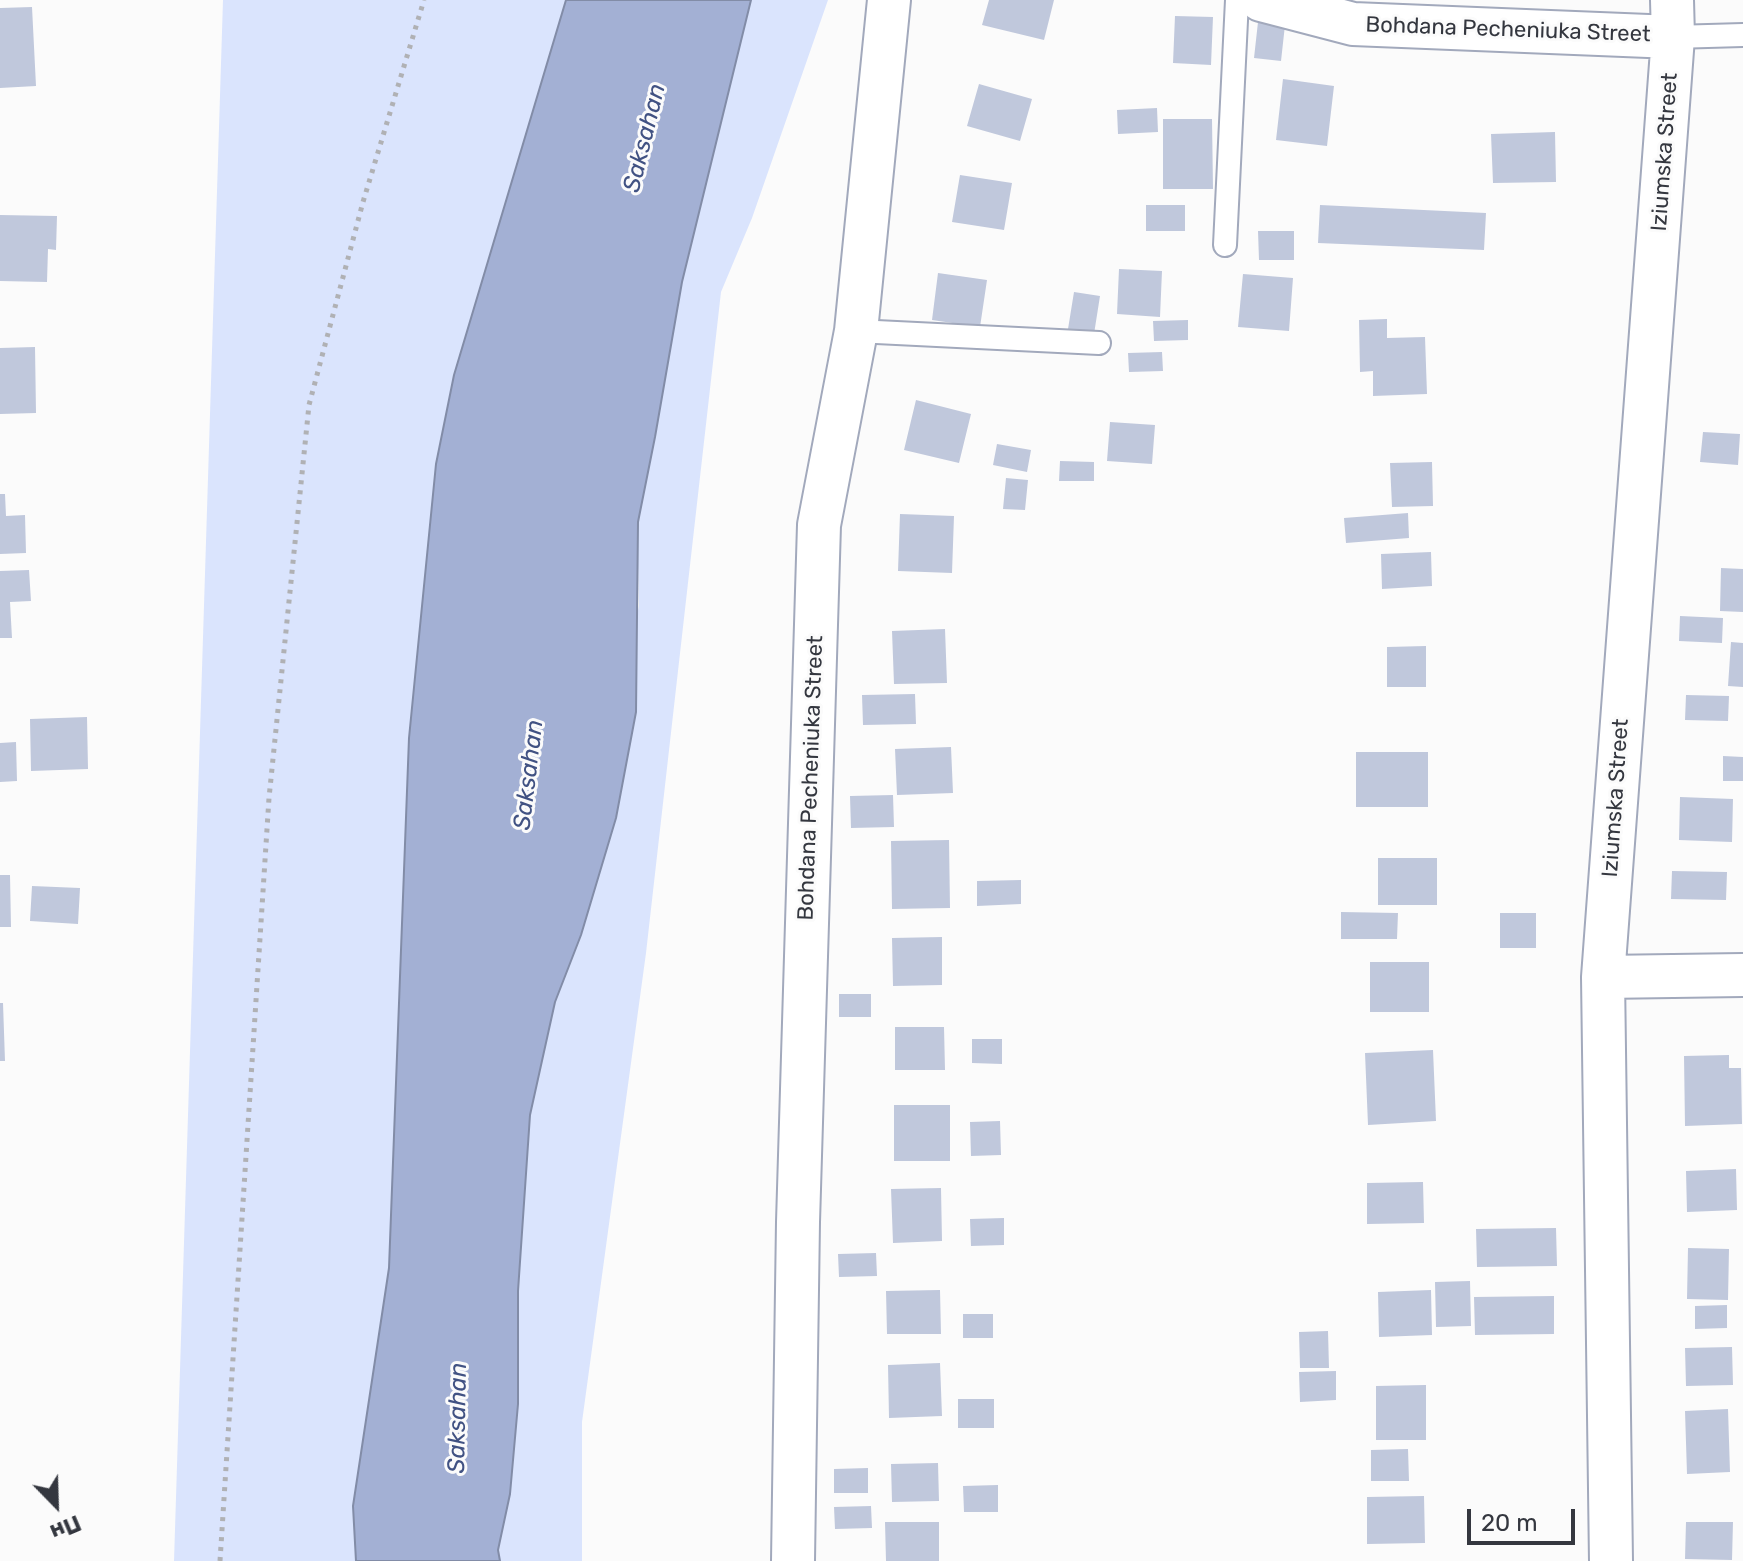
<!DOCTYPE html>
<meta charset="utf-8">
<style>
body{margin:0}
#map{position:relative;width:1743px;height:1561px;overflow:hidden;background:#fbfbfb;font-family:Rubik,sans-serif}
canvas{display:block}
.north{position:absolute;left:16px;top:1465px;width:80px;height:80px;-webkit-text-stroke:6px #fbfbfb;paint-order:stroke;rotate:157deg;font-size:22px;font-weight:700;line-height:32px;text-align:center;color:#34373f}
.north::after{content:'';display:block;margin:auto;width:28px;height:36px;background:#34373f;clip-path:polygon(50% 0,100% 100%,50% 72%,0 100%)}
.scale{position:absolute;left:1467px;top:1509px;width:108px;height:36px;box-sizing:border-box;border:4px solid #34373f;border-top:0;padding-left:10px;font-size:24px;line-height:28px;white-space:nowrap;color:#34373f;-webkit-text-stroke:6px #fbfbfb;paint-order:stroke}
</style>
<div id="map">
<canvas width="1743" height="1561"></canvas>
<div class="north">Пн</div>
<div class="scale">20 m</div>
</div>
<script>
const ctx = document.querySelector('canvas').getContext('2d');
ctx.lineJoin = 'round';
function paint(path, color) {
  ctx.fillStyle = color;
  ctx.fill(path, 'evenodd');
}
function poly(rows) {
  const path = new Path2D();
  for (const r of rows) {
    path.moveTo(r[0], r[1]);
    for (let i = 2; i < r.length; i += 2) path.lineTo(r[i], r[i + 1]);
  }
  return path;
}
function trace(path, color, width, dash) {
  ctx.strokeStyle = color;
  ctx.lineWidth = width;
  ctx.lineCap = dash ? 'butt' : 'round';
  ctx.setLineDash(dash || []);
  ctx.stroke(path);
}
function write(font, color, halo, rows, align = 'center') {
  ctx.font = font + ' Rubik,sans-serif';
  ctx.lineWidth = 6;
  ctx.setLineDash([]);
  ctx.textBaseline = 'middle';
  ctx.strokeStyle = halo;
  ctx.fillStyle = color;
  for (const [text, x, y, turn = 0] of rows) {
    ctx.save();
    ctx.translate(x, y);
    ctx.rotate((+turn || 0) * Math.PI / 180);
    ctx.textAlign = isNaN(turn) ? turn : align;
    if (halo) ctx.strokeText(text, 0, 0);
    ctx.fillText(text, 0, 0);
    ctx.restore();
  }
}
paint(poly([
 [223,0,566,0,454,375,436,464,409,738,389,1268,353,1506,356,1561,174,1561],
 [751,0,828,0,752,218,721,292,646,953,582,1422,582,1561,500,1561,498,1550,510,1494,518,1404,518,1291,530,1115,555,1002,564,975,639,606,637,522,655,437,682,282]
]), '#dae4fd');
const water = poly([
 [566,0,751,0,682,282,655,437,638,522,636,712,616,818,581,935,555,1002,530,1115,518,1291,518,1404,510,1494,498,1550,500,1561,356,1561,353,1506,389,1268,409,738,436,464,454,375,566,0]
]);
paint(water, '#a3b0d4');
trace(water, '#828ca7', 2);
paint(poly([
 [989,0,1054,0,1044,40,982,25],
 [32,7,36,86,0,88,0,8],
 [1175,16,1213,17,1211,65,1173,63],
 [1258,22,1285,25,1281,61,1254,58],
 [1283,79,1334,86,1327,146,1276,140],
 [979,84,1032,99,1020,141,967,126],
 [1157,108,1158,132,1118,134,1117,110],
 [1163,119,1212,119,1213,189,1163,189],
 [1555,132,1556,182,1493,183,1491,134],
 [960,175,1012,183,1004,230,952,222],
 [1146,205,1185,205,1185,231,1146,231],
 [1320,205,1486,213,1484,250,1318,243],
 [0,215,57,216,56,250,48,249,47,282,0,281],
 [1258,231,1294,231,1294,260,1259,260],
 [1119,269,1162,271,1160,317,1117,314],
 [938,273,987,280,980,327,932,320],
 [1243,274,1293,278,1289,331,1238,327],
 [1074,292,1100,296,1094,334,1068,329],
 [1387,319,1387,338,1425,337,1427,394,1373,396,1373,371,1360,372,1359,320],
 [1188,320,1188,340,1154,341,1153,321],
 [35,347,36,413,0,414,0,348],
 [1162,352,1163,371,1129,372,1128,353],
 [916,400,971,414,959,463,904,450],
 [1110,422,1155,425,1152,464,1107,461],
 [1703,432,1740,434,1738,465,1700,462],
 [997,444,1031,450,1027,472,993,465],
 [1060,461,1094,462,1094,481,1059,481],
 [1432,462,1433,506,1392,507,1390,463],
 [1006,478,1028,480,1025,510,1003,509],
 [0,494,5,494,6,516,25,515,26,553,0,554],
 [1408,513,1409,538,1346,543,1344,518],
 [900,514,954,516,952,573,898,571],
 [1431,552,1432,586,1382,589,1381,554],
 [1721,568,1743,569,1743,612,1720,611],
 [29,570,31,601,10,602,12,638,0,638,0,571],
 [1680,616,1723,618,1722,643,1679,641],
 [945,629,947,683,894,684,892,631],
 [1731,642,1743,643,1743,687,1728,686],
 [1426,646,1426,687,1387,687,1387,647],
 [915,694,916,724,863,725,862,695],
 [1686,695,1729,696,1728,721,1685,720],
 [87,717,88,769,31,771,30,719],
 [16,742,17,781,0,782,0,743],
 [951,747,953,793,897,795,895,749],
 [1356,752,1428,752,1428,807,1356,807],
 [1723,756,1743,757,1743,781,1723,781],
 [893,795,894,827,851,828,850,796],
 [1680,797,1733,799,1732,842,1679,840],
 [949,840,950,908,892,909,891,841],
 [1378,858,1437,858,1437,905,1378,905],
 [1672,871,1727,872,1726,900,1671,899],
 [0,875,10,875,11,927,0,927],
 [1021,880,1021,904,977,906,977,881],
 [32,886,80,888,78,924,30,921],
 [1341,912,1398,913,1397,939,1341,939],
 [1500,913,1536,913,1536,948,1500,948],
 [942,937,942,985,893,986,892,938],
 [1370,962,1429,962,1429,1012,1370,1012],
 [839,994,871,994,871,1017,839,1017],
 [0,1003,3,1003,5,1061,0,1061],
 [895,1027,944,1027,945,1070,895,1070],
 [972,1039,1002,1039,1002,1064,972,1063],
 [1433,1050,1436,1121,1368,1125,1365,1053],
 [1729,1055,1729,1068,1741,1068,1742,1124,1685,1126,1684,1056],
 [894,1105,950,1105,950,1161,894,1161],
 [1000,1121,1001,1155,971,1156,970,1122],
 [1736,1169,1737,1210,1687,1212,1686,1171],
 [1423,1182,1424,1223,1367,1224,1367,1183],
 [941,1188,942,1241,893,1243,891,1189],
 [1004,1218,1004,1245,971,1246,970,1219],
 [1556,1228,1557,1266,1477,1267,1476,1229],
 [1688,1248,1729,1249,1728,1300,1687,1299],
 [876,1253,877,1276,839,1277,838,1254],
 [1470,1281,1471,1326,1436,1327,1435,1282],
 [940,1290,941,1334,887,1334,886,1291],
 [1431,1290,1432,1335,1379,1337,1378,1292],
 [1554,1296,1554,1334,1475,1335,1474,1297],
 [1727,1305,1727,1328,1695,1329,1695,1306],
 [963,1314,993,1314,993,1338,963,1338],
 [1328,1331,1329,1368,1300,1368,1299,1332],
 [1732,1347,1733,1385,1686,1386,1685,1348],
 [940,1363,942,1416,889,1418,888,1365],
 [1336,1371,1336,1400,1300,1402,1299,1372],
 [1426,1385,1426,1440,1376,1440,1376,1386],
 [958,1399,994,1399,994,1428,958,1428],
 [1728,1409,1730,1472,1687,1474,1685,1411],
 [1408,1449,1409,1481,1371,1481,1371,1450],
 [938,1463,939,1501,892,1502,891,1464],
 [868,1468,868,1493,834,1493,834,1469],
 [998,1485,998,1512,964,1512,963,1486],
 [1424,1496,1425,1543,1367,1544,1367,1497],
 [871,1506,872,1528,835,1529,834,1507],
 [885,1522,939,1522,939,1561,886,1561],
 [1686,1522,1733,1522,1732,1560,1685,1559]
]), '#c0c8dc');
const lane = poly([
 [1673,37,1743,35],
 [1225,245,1237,0],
 [856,331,1099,343]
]);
const street = poly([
 [1261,0,1353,24,1673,37,1672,0],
 [1603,977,1743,975],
 [793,1561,798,1222,819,525,856,331,889,0],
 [1611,1561,1603,977,1673,37]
]);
trace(lane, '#a2a9bc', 26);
trace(street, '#a2a9bc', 46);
trace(poly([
 [220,1561,269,798,309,405,363,202,424,0]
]), '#b0b1b4', 5, [4, 6]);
trace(lane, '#fff', 22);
trace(street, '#fff', 42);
write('22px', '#34373f', '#fbfbfb', [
 ["Bohdana Pecheniuka Street",1508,30,2],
 ["Iziumska Street",1665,152,-86],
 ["Bohdana Pecheniuka Street",811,778,-88],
 ["Iziumska Street",1616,798,-86]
]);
write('italic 24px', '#415283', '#fbfbfb', [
 ["Saksahan",645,138,-76],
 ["Saksahan",529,775,-83],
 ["Saksahan",458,1418,-89]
]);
</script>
